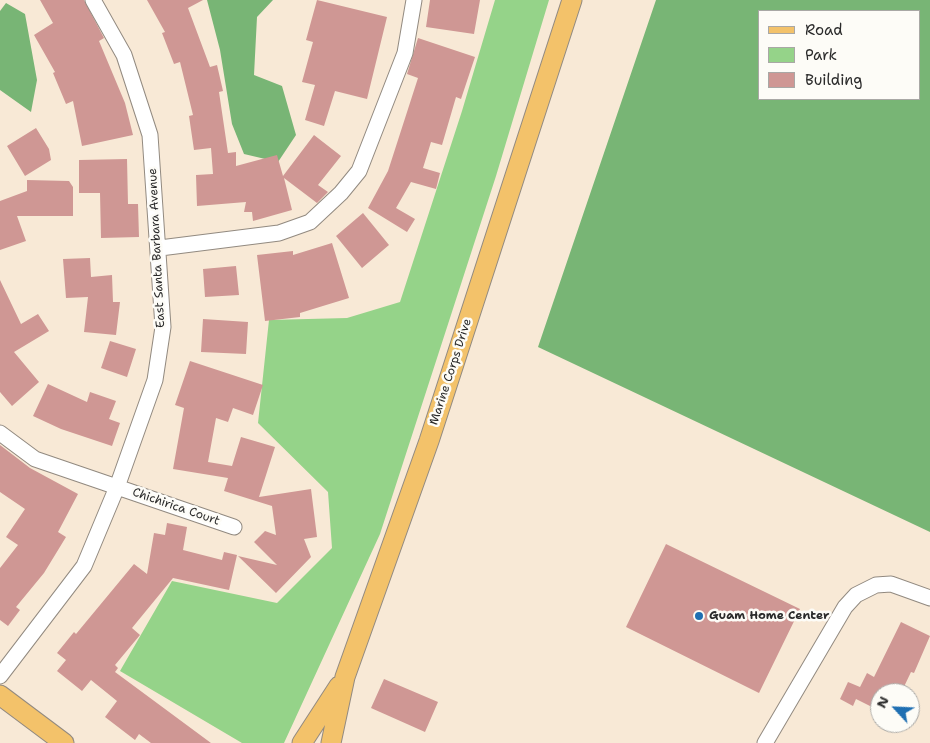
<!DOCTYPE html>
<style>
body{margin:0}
#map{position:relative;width:930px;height:743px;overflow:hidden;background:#f8e9d6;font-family:"Shantell Sans",sans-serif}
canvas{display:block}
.legend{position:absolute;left:758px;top:10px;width:162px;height:90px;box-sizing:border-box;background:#fdfcf7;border:1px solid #a9a8a5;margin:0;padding:6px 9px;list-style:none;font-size:15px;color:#2b2b2b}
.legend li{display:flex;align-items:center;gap:10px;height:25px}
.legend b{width:25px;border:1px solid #a9a8a5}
.north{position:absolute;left:870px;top:683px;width:50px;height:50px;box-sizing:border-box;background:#fdfcf7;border:1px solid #a9a8a5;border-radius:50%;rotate:295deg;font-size:14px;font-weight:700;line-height:20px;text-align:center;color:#2b2b2b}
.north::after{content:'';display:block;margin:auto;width:18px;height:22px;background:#1f6fb2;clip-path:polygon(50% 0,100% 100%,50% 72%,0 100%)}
</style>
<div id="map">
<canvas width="930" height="743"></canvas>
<ul class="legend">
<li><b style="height:6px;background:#f3c26a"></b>Road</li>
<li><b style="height:14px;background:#95d389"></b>Park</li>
<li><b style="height:14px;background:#cf9794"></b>Building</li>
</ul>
<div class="north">N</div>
</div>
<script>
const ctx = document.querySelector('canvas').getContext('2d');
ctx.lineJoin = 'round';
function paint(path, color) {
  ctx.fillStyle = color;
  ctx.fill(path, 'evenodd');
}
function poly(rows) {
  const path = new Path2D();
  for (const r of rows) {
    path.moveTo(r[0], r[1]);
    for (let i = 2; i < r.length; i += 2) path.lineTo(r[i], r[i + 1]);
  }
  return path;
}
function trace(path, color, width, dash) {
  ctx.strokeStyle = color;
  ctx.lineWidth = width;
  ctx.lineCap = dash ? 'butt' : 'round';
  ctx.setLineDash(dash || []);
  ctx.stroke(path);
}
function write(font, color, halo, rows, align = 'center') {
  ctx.font = font + ' "Shantell Sans",sans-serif';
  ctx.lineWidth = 5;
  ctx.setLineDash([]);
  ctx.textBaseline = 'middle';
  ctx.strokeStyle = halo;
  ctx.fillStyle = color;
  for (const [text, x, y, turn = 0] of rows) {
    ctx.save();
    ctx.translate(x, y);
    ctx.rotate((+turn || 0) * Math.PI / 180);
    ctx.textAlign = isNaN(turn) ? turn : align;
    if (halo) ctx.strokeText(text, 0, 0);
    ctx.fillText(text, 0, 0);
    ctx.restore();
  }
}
paint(poly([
 [495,0,549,0,496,176,380,534,284,743,242,743,120,671,172,581,277,603,332,548,328,492,258,423,269,320,347,318,400,302,462,111]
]), '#95d389');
paint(poly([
 [207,0,273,0,257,17,254,75,282,86,296,135,278,162,244,154,232,124,220,50],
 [656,0,930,0,930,532,538,347],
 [919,11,919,99,759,99,759,11],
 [6,3,25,14,37,80,31,112,0,90,0,11]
]), '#78b575');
paint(poly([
 [40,0,84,0,104,38,99,41,125,103,133,135,82,146,73,101,66,104,53,73,55,72,34,35,53,23],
 [147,0,203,0,188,8,210,67,217,65,223,91,219,92,228,153,236,152,236,166,277,155,283,176,314,135,341,156,318,185,328,192,317,203,284,178,292,210,253,221,252,212,244,212,246,202,197,206,196,175,213,174,211,148,194,150,189,116,193,115,180,62,174,64,162,33,165,32],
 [317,0,387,17,367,99,335,91,324,126,305,120,315,85,302,82,313,42,306,40],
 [430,0,480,0,474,34,426,27],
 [418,38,475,57,461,99,456,97,442,145,431,142,423,168,440,173,436,189,411,182,396,208,415,219,407,232,368,208,388,171,418,78,407,74],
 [36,128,49,149,51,160,25,176,7,146],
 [127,159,128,204,138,204,139,237,101,238,100,193,79,193,79,160],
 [27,180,69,181,73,187,73,216,17,216,26,241,0,250,0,201,27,191],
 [363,213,389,245,362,268,336,236],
 [332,243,349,298,300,313,300,317,265,321,257,255,293,251,293,255],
 [90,258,91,277,112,275,113,302,120,302,116,335,84,332,88,297,66,298,63,259],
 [236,266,239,295,205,297,203,269],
 [0,280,21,324,38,314,49,331,14,352,39,382,12,406,0,392],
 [203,319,248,322,246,354,201,352],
 [110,341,136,349,127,377,101,368],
 [190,361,263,385,253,415,233,408,228,422,216,418,208,462,232,466,241,437,275,447,259,497,311,489,317,537,304,539,311,557,276,593,238,556,277,565,254,542,265,531,276,535,272,506,224,491,228,478,173,469,184,408,175,405],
 [48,384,87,402,90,392,116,401,109,419,120,423,112,446,61,429,33,416],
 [0,445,30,468,78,494,58,532,66,537,44,573,16,607,20,610,8,626,0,620,0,568,18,545,6,537,25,509,0,492],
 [167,523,187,527,183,550,222,560,224,552,237,555,229,590,173,578,132,628,140,635,115,665,118,668,115,672,211,743,151,743,139,734,135,740,105,717,117,701,91,680,82,691,57,671,66,660,57,653,74,632,76,634,134,564,147,574,154,533,165,535],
 [666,544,800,609,759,693,626,627],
 [901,622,930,636,914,673,911,672,901,693,880,693,880,711,856,699,853,706,840,699,848,682,860,687,867,673,874,677],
 [384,679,438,702,425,732,371,708]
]), '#cf9794');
const minor = poly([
 [160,248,279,233,310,222,341,193,359,171,405,53,414,0],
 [0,433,35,459,234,527],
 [0,676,84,566,117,487,155,380,163,327,150,135,124,55,93,0],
 [765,743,845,607,856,595,876,585,891,584,930,598]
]);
const major = poly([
 [0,695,64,743],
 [302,743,339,686],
 [331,743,345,677,429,441,572,0]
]);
trace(minor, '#928a80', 17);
trace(major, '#928a80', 21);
trace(minor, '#fff', 15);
trace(major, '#f3c26a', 19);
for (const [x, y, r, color] of [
 [699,616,5,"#1f6fb2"]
]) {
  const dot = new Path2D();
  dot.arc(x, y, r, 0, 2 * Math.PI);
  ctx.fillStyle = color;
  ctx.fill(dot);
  trace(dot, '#fdfcf7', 2);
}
write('12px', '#2b2b2b', '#fdfcf7', [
 ["East Santa Barbara Avenue",157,248,-93],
 ["Marine Corps Drive",451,372,-72],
 ["Chichirica Court",176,507,19]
]);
write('bold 12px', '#2b2b2b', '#fdfcf7', [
 ["Guam Home Center",709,616]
], 'left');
</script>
